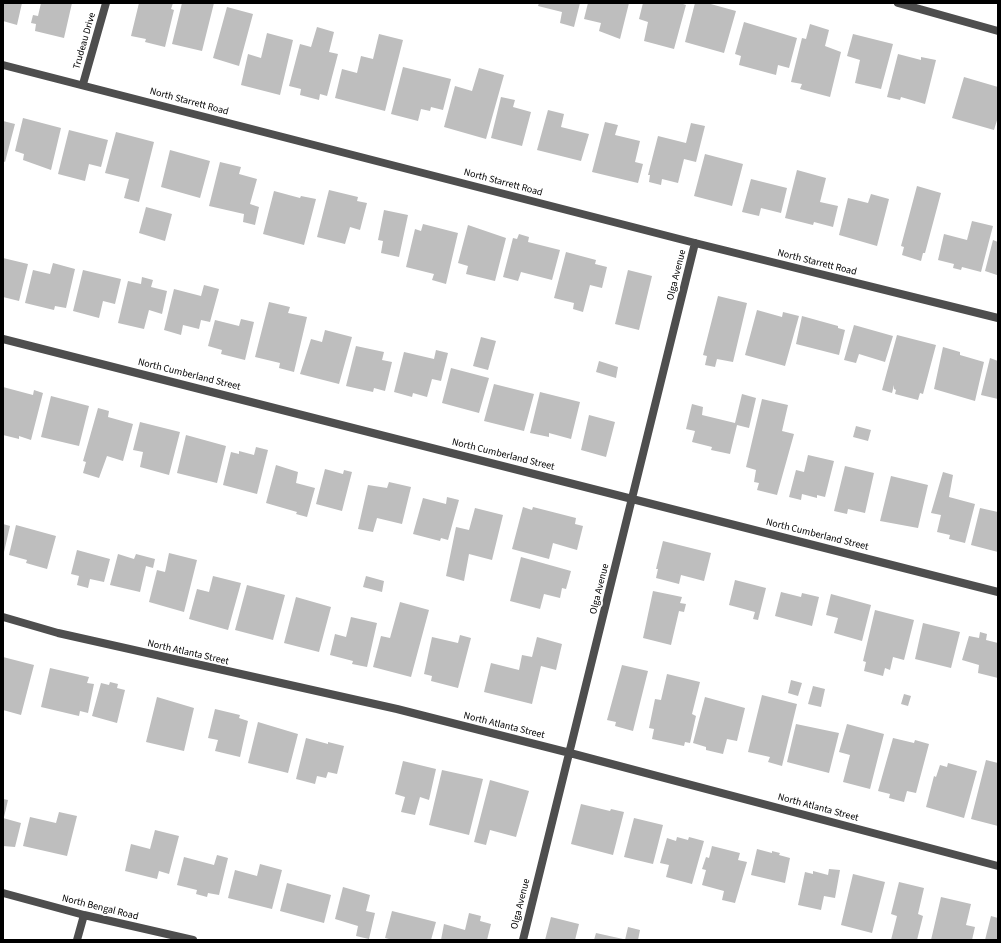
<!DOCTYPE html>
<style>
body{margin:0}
#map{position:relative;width:1001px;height:943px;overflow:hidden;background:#fff;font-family:"Source Sans 3",sans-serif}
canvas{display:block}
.frame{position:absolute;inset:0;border:4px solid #000;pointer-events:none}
</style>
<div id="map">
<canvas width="1001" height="943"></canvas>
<div class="frame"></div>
</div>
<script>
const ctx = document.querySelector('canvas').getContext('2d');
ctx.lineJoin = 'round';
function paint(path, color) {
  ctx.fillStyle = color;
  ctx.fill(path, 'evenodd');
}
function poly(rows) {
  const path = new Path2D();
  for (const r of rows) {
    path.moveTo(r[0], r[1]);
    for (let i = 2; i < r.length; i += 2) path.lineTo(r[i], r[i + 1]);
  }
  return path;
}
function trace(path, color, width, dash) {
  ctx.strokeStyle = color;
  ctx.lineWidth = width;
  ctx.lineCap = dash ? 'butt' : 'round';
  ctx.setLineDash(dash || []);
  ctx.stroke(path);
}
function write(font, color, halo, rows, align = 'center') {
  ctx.font = font + ' "Source Sans 3",sans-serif';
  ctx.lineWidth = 4;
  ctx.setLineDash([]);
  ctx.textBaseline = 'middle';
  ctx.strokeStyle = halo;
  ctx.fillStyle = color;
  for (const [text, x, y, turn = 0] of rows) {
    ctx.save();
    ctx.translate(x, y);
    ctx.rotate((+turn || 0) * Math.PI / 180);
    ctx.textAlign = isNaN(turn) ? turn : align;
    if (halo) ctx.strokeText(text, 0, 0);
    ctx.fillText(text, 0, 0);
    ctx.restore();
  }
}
paint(poly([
 [3,3,22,3,17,25,3,21],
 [41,3,72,3,64,38,35,31,36,24,31,23,33,15,38,16],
 [139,3,173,3,171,9,174,10,165,47,145,42,146,39,131,36],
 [182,3,214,3,202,51,172,44],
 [539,3,580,3,574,27,560,23,562,12,538,6],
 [588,3,629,3,620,39,599,31,601,23,584,19],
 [643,3,680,3,686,5,674,49,644,41,648,22,639,19],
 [695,3,707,3,736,11,724,53,685,42],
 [227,7,253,14,239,66,213,58],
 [744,22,797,38,789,68,778,65,776,75,739,65,741,56,735,54],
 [810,24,829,30,825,46,841,52,830,97,800,89,802,84,791,82,802,38,806,39],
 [317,27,334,32,329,52,338,54,327,96,320,94,319,100,300,95,301,89,289,86,300,44,311,47],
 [267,33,293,40,280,95,241,85,248,54,261,58],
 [379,34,403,40,385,111,335,98,342,69,357,73,361,56,373,59],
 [853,34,893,44,881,89,855,83,860,60,847,56],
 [898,54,921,60,921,57,936,60,925,104,901,97,900,100,887,97],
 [403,67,451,79,443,110,431,107,430,111,421,109,418,121,391,114],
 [479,68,504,75,486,139,444,127,455,86,472,91],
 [964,77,998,87,998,117,994,130,952,118],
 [501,97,515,100,513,107,531,112,522,146,491,138],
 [548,110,564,114,561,127,589,134,581,161,537,150],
 [23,118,61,128,51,170,23,160,24,154,15,151],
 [3,121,15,124,5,162,3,161],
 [605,122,618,125,615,135,640,141,635,162,643,164,638,183,592,172],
 [691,123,705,126,696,162,684,159,678,183,662,179,661,185,649,182,650,175,648,175,658,136,686,143],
 [69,130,108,140,101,167,89,164,85,181,58,174],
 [116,132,154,142,139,202,124,198,129,179,105,173],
 [170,150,210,161,200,198,161,187],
 [705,154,743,164,732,206,694,196],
 [220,162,241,167,239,174,257,179,250,204,259,207,255,225,243,222,244,214,209,206],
 [797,170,826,178,820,202,838,206,833,227,814,222,813,225,785,218],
 [751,179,787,188,781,213,761,208,759,216,742,212],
 [917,186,941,193,925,253,923,253,921,261,902,255,904,247,901,246],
 [329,190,358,197,357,201,367,203,360,230,350,227,345,244,317,237],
 [274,191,300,198,301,196,316,199,304,245,263,234],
 [871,194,889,199,877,246,839,235,848,198,868,203],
 [146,207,172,214,165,241,139,233],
 [384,210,408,215,399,257,381,253,383,241,378,240],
 [972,221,993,226,981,272,962,267,961,270,953,268,954,264,938,260,944,234,967,240],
 [423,224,458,233,446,284,432,280,434,274,406,267,415,229,421,231],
 [468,225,506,238,495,281,466,274,468,266,458,263],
 [519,234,529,237,528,242,560,250,552,280,521,272,518,281,503,277,513,238,517,239],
 [993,240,998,242,997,275,985,271],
 [566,252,596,260,595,264,607,267,602,288,590,285,583,312,573,309,574,303,554,298],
 [3,258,28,264,19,301,3,297],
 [53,263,75,269,66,308,55,306,54,310,25,303,33,270,50,274],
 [83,270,121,279,115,304,103,301,99,318,73,311],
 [628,270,652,276,639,330,615,324],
 [142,277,153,280,151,287,167,291,162,314,149,310,144,329,118,323,128,281,141,284],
 [204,285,219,289,210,322,201,320,199,329,183,325,181,335,164,330,174,289,201,296],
 [718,296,747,303,733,362,717,359,715,367,705,365,707,356,703,355],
 [269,302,290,307,288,313,307,317,294,372,279,368,280,363,255,357],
 [757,310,782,317,783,312,799,316,785,366,745,355],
 [802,316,838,326,838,328,845,330,839,355,796,344],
 [241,319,254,322,245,360,221,354,222,350,208,346,215,320,239,326],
 [854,325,893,336,885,362,859,354,856,363,844,360],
 [325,330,352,337,339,384,300,374,311,339,322,342],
 [897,335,936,345,923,394,920,393,918,400,895,394,896,390,894,389,894,385,892,393,882,390],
 [481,337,496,341,488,370,473,366],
 [356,346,384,352,382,360,392,362,385,391,374,388,373,392,346,386],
 [943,347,960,352,960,355,984,362,975,401,934,389],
 [436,350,448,353,441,381,432,379,427,397,413,393,412,397,394,392,404,352,434,359],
 [990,358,998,361,998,399,981,395],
 [599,361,618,367,616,378,596,372],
 [451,368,489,378,479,413,442,403],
 [494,384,534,394,524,431,484,421],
 [3,387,33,395,34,390,43,393,31,440,19,436,19,439,3,435],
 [540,392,580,402,571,439,549,433,549,437,530,433],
 [742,394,756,398,749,428,737,425,730,454,711,450,712,447,692,442,695,431,686,429,692,404,703,407,702,415,735,423],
 [51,396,89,406,79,446,41,437],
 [762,399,788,405,782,431,794,434,777,495,757,490,759,483,754,482,756,470,746,467],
 [98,408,109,411,108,417,133,424,123,461,107,456,99,478,83,473,86,462,83,461],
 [589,415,615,422,606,457,581,450],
 [140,422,180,432,169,475,140,467,143,452,133,450],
 [856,426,871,430,868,441,853,437],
 [186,435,226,446,217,483,177,473],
 [256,447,268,450,257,494,223,485,231,452,239,454,239,451,254,455],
 [808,455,834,461,825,497,817,495,817,498,802,494,801,500,789,497,796,470,804,472],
 [276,465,298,472,296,483,315,488,307,517,296,514,297,512,266,503],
 [845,466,874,473,865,513,848,509,847,514,834,511],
 [325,469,343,474,344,470,352,472,342,511,316,504],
 [943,472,953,475,949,497,975,504,965,543,949,539,950,535,937,532,941,515,931,513],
 [891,476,928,485,918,528,880,521],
 [389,482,411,487,402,524,377,518,373,532,358,529,368,485,387,488],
 [447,497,459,500,448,540,441,538,440,541,413,534,423,498,446,504],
 [523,507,532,510,533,507,576,518,575,524,583,526,577,550,553,543,549,559,512,549],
 [475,508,503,515,492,560,469,554,464,581,446,576,456,527,469,530],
 [980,508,998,512,998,552,971,545],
 [3,524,10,526,4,552,3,552],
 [16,525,56,536,47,569,26,563,27,560,9,555],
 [663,541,711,553,704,581,681,575,679,584,656,578,658,569,656,569],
 [77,550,110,559,104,582,90,579,88,588,77,585,79,576,71,574],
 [169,553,197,560,184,612,149,602,157,570,165,572],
 [118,554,134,559,136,554,155,559,153,568,146,566,140,592,110,585],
 [521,557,571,571,566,589,562,588,560,598,544,594,540,609,510,601],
 [213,576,241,583,228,630,189,619,197,589,209,592],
 [366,576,384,581,382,592,363,587],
 [735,580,766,588,758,620,753,619,755,612,729,605],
 [247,585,285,595,273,640,235,630],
 [653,591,682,597,680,603,686,604,684,612,679,611,671,645,643,638],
 [781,592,801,597,802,593,819,597,812,626,775,616],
 [831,594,871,605,862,641,834,633,838,618,826,615],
 [296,597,331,607,319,652,284,643],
 [400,602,429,610,411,677,373,667,381,636,390,638],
 [875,610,914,620,904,660,893,657,890,670,885,668,883,676,864,671,866,662,863,661],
 [351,617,377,623,367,667,352,664,353,661,330,655,335,634,346,637],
 [923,623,960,632,951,668,915,659],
 [980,632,987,634,986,640,998,643,998,678,978,673,979,665,962,660,969,636,979,638],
 [460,635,471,638,458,688,431,681,432,676,424,674,432,637,458,643],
 [537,637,562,644,556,670,541,666,532,704,484,692,491,663,519,670,522,655,532,657],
 [3,657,34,665,21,715,3,710],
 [622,665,648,671,633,731,615,726,616,722,607,720],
 [50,668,89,677,87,683,94,684,88,713,80,711,79,716,41,707],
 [667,674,700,682,692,714,696,716,690,743,685,742,684,746,652,739,654,729,649,728,655,699,661,700],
 [791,680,802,683,798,696,788,693],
 [110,682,118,684,117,688,125,690,117,723,92,716,101,683,109,685],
 [813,686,825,689,821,707,808,704],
 [904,694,911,696,908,706,901,704],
 [762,695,797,704,782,766,768,762,770,757,748,752],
 [157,697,194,708,184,751,146,742],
 [705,697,745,708,737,741,727,739,723,754,706,750,706,747,693,743],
 [215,709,240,715,239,718,248,721,240,757,215,751,218,740,208,738],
 [258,722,298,734,288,773,248,763],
 [796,724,839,733,829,773,787,762],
 [847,724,884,734,870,789,843,782,850,755,839,752],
 [306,738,328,744,328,742,344,746,337,774,328,772,326,778,317,776,315,784,296,779],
 [893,738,914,743,915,740,929,744,916,793,907,791,904,802,889,798,890,794,878,791],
 [986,760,998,763,998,826,971,819],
 [403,761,436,769,429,800,420,797,415,815,401,812,405,797,395,794],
 [948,763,977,771,964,818,926,807,934,776,936,777,940,765,947,767],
 [442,770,483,779,469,835,429,825],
 [490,780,529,791,516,837,490,830,486,845,474,842],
 [3,799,8,800,4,817,3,817],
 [581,804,610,811,611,809,624,812,613,855,571,844],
 [59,812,77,816,67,856,23,846,30,817,56,823],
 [3,818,21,823,15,847,3,846],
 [634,818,663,825,653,864,624,857],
 [155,830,179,836,169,874,159,871,157,879,125,871,131,844,150,849],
 [677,837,688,840,689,837,704,841,692,884,666,877,669,865,660,863,667,838,676,841],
 [712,846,740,853,738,860,747,862,735,903,722,900,724,891,702,885,706,870,702,869,706,857,709,858],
 [757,849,772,853,772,851,780,853,779,855,790,858,785,883,751,875],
 [217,855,228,858,219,895,208,893,207,897,196,894,197,890,177,885,184,857,214,865],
 [260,864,282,870,272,909,228,898,235,870,257,876],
 [829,869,840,870,835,898,824,896,821,910,798,905,805,872,813,874,813,871,828,875],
 [853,874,885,882,872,933,841,925],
 [899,882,924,888,918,914,923,916,917,940,891,940,897,916,891,914],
 [287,883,331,895,324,923,280,911],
 [343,887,370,895,366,911,375,913,369,939,356,936,358,926,335,919],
 [941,897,971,904,966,925,975,927,972,940,931,940],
 [392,911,436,922,431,940,393,940,385,938],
 [469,913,481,916,480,921,491,924,487,940,441,940,444,924,465,930],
 [991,916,998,918,998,940,985,940],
 [551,917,579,924,575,940,545,940],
 [628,927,640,930,638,940,625,940],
 [596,933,623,939,623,940,594,940]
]), '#bebebe');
trace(poly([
 [898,3,998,31],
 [3,65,695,243,998,318],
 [83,84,106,3],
 [3,339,998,592],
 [3,617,58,633,397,709,570,753,998,866],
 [3,893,84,915,193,940],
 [77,940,84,915],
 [523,940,695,243]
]), '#4e4e4e', 8);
write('10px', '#000', '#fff', [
 ["Trudeau Drive",85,41,-74],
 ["North Starrett Road",189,102,15],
 ["North Starrett Road",503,183,15],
 ["North Starrett Road",817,263,14],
 ["Olga Avenue",677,275,-76],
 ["North Cumberland Street",189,375,14],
 ["North Cumberland Street",503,455,14],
 ["North Cumberland Street",817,535,14],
 ["Olga Avenue",600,589,-76],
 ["North Atlanta Street",188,653,13],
 ["North Atlanta Street",504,726,14],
 ["North Atlanta Street",818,808,15],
 ["Olga Avenue",521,904,-76],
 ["North Bengal Road",100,908,14]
]);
</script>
